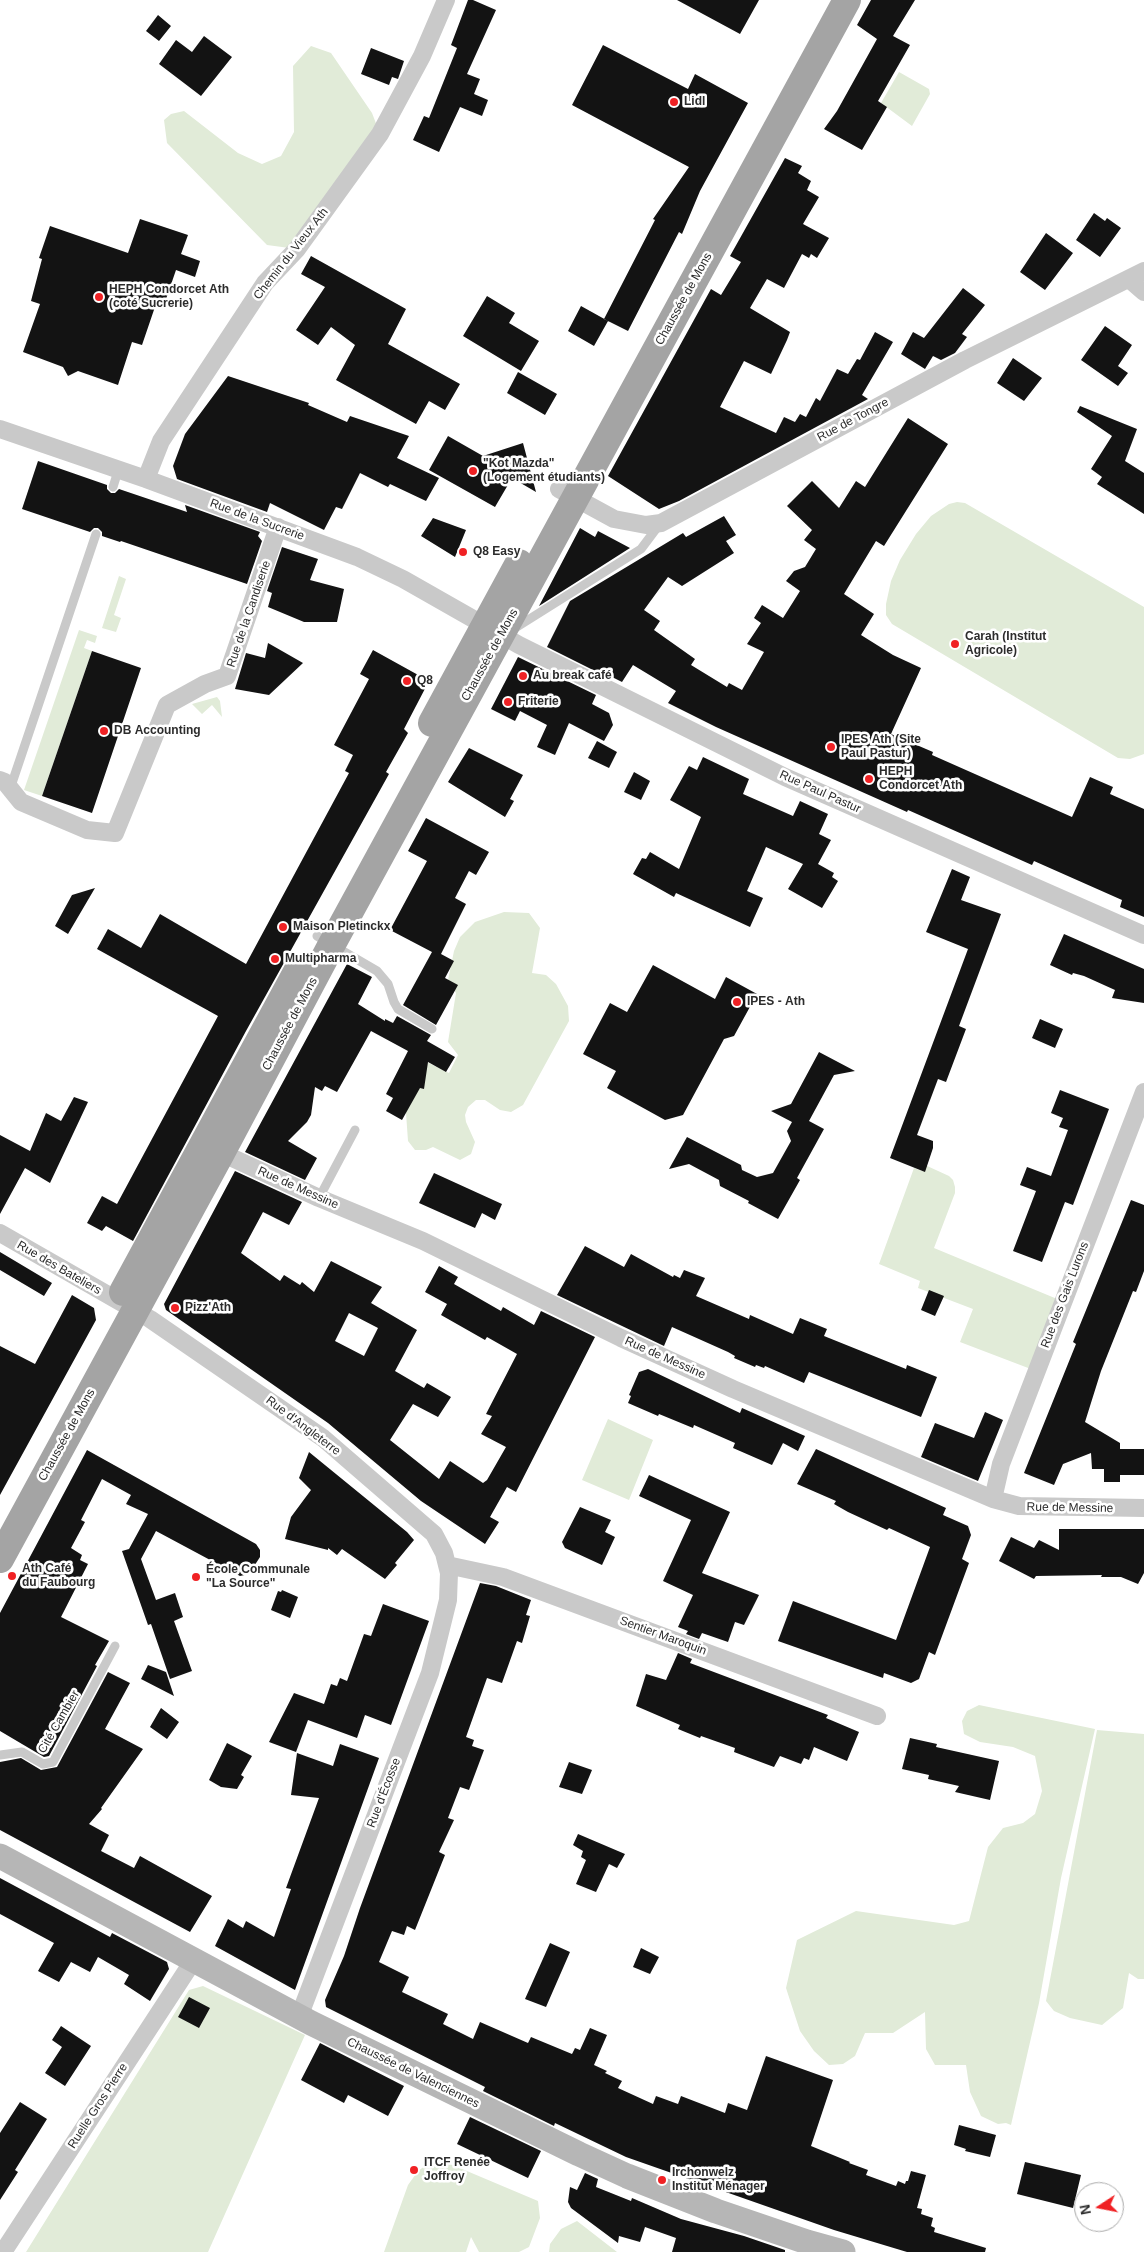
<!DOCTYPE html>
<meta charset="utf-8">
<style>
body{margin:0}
#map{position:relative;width:1144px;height:2252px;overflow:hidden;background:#fff;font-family:Arial,sans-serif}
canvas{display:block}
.north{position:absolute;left:1074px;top:2182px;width:50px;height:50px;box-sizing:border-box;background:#fff;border:1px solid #ababab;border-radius:50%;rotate:259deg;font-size:14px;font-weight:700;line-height:20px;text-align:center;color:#2c2c2c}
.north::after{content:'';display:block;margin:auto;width:18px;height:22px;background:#f02124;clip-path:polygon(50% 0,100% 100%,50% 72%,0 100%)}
</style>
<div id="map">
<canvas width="1144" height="2252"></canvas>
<div class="north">N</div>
</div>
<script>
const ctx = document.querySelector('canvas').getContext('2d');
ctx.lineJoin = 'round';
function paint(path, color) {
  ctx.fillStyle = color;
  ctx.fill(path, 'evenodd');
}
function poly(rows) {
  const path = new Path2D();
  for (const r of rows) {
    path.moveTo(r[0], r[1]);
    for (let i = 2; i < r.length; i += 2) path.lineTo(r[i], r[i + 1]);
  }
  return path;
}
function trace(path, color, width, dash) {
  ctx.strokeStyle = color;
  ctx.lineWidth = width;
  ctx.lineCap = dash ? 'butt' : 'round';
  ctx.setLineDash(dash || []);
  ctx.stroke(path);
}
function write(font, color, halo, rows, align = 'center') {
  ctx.font = font + ' Arial,sans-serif';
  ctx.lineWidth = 5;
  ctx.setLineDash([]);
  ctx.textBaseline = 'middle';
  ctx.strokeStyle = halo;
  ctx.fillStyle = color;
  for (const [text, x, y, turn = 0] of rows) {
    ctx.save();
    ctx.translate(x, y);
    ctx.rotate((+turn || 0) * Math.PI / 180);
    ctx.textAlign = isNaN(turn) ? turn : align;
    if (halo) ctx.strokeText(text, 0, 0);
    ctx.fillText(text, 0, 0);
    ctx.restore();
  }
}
paint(poly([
 [311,46,331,53,372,113,380,134,297,249,267,245,167,143,164,120,171,114,184,111,238,153,262,164,281,156,294,132,293,66],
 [899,72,929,89,930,94,912,126,881,103],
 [957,502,965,503,1144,607,1144,754,1130,759,1118,758,892,624,886,615,886,604,891,581,900,560,916,534,931,516,949,504],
 [119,576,126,579,114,615,121,618,116,632,102,628],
 [79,630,97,636,95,643,87,640,84,648,92,651,42,796,24,790],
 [217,697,220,701,222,717,212,705,202,714,192,704],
 [504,912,529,913,540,928,532,973,546,975,556,984,568,1006,569,1021,523,1105,511,1112,500,1110,485,1100,476,1100,468,1107,465,1115,466,1122,475,1142,471,1154,460,1160,433,1147,426,1150,415,1150,408,1141,406,1113,397,1102,417,1057,449,1073,458,1055,448,1042,456,993,448,980,454,951,460,937,475,922],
 [925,1165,949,1176,953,1180,955,1187,955,1193,934,1248,1062,1301,1036,1371,960,1342,973,1309,918,1288,920,1281,879,1264,914,1168,922,1171],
 [608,1419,653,1440,629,1500,582,1480],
 [979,1705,1095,1729,1061,1878,1039,2003,1011,2125,1006,2123,998,2124,981,2116,970,2092,966,2065,935,2065,926,2049,925,2012,893,2033,865,2033,855,2056,843,2064,829,2065,814,2051,800,2031,786,1988,797,1940,856,1911,954,1925,969,1921,988,1847,1003,1828,1023,1823,1035,1814,1042,1791,1035,1756,1013,1747,980,1742,964,1734,962,1721,967,1711],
 [1097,1730,1144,1734,1144,1979,1138,1979,1129,1973,1123,2008,1102,2025,1070,2018,1054,2011,1046,2001],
 [203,1986,305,2035,208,2252,26,2252,189,1990],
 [436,2158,538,2201,540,2218,529,2247,519,2252,479,2252,471,2237,466,2252,384,2252,408,2185,418,2171],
 [577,2221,617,2252,549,2252,550,2244,561,2229]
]), '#e1ebd8');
paint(poly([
 [468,0,473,0,496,10,467,74,480,79,474,94,488,100,482,116,460,107,439,152,413,140,424,116,429,118,457,48,451,45],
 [677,0,759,0,740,34],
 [871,0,915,0,893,36,910,45,878,101,887,107,862,150,824,129,837,111,877,39,857,25],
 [158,15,171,26,159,41,146,31],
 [204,36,232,57,201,96,159,64,176,40,192,52],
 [603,45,688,89,695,74,748,103,700,191,682,234,679,232,628,331,604,319,655,220,653,219,689,167,572,105],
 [371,48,404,61,398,79,392,77,389,85,361,74],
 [785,158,802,166,798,173,811,181,807,190,819,197,803,224,829,238,817,258,811,254,809,258,802,254,784,288,767,279,750,308,790,332,787,340,771,374,744,361,720,407,776,433,784,417,795,422,800,414,806,417,816,398,820,401,837,369,848,374,857,359,860,360,875,332,893,342,862,395,868,399,679,501,659,509,608,476,711,289,721,295,741,262,730,256],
 [1094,213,1105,221,1107,218,1121,228,1100,257,1076,240],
 [140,219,188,235,181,254,200,261,195,277,176,270,165,302,157,301,142,345,132,342,118,385,78,371,68,376,63,367,23,352,40,304,31,301,42,259,39,258,50,226,128,253],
 [1046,233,1073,253,1045,290,1020,272],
 [311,256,406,309,388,344,460,384,445,410,429,401,416,424,336,380,355,345,331,327,318,345,296,330,325,287,301,274],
 [963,288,985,305,962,334,967,337,955,353,941,360,933,356,925,369,901,354,913,332,924,338],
 [487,296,515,313,509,323,539,341,521,371,463,336],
 [581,306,608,321,594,346,568,331],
 [1105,326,1132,345,1118,366,1128,373,1118,386,1081,360],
 [1013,358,1042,378,1024,401,997,383],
 [518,372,557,394,545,415,507,393],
 [228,376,309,403,308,405,347,422,350,416,409,436,397,458,439,478,426,501,390,484,388,487,360,473,342,509,336,507,324,530,270,503,267,512,177,479,173,466,185,434],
 [1080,406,1137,429,1125,461,1144,473,1144,514,1097,484,1102,477,1091,469,1112,436,1077,412],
 [908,418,948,444,884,546,876,541,844,594,874,614,861,635,893,655,921,668,891,734,933,752,932,755,1072,817,1090,777,1113,787,1110,794,1144,809,1144,917,1120,907,1122,900,1034,861,1032,865,908,810,907,812,716,727,668,703,676,691,633,665,622,682,606,674,605,676,547,647,570,601,683,533,686,537,724,516,736,535,726,541,734,553,682,586,668,577,644,610,660,621,654,630,695,659,691,665,727,687,729,683,742,690,764,652,747,644,761,623,754,618,762,605,783,618,800,591,786,581,794,571,805,567,816,549,804,540,812,530,787,506,812,481,839,508,856,481,865,487],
 [448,436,483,456,523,443,536,492,512,478,495,507,429,470],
 [38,461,107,485,107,489,111,493,115,493,119,489,187,512,185,505,260,532,258,536,262,541,247,584,121,541,120,542,102,536,102,532,98,528,94,528,90,532,22,509],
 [433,518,466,530,455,557,421,536],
 [580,528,595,537,598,531,630,548,539,606],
 [282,547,318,559,310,580,344,589,337,622,304,622,268,607,272,593,267,591],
 [268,643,303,663,269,695,235,689,246,653,265,658],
 [373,650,429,681,404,729,408,733,386,772,389,774,246,1031,133,1241,106,1226,102,1231,87,1223,102,1196,117,1204,218,1016,97,949,108,929,141,948,160,914,246,964,349,773,345,771,353,755,334,745,369,679,360,674],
 [92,651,141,668,92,813,42,796],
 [518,657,596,695,592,704,609,713,613,725,604,741,569,723,555,755,537,747,547,725,520,711,515,721,491,709],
 [597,741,617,752,609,768,588,758],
 [469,748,523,775,510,799,514,801,505,817,448,782],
 [703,757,749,779,743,794,793,816,800,801,828,814,819,834,831,840,818,864,834,873,832,877,838,881,822,908,788,889,803,864,766,847,747,891,763,898,750,927,676,893,674,897,633,874,642,858,646,859,650,852,679,869,701,817,670,800,689,766,697,770],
 [634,772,650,781,641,800,624,792],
 [426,818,489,852,476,875,469,871,455,898,466,904,441,954,454,961,445,978,458,985,436,1025,403,1005,432,952,390,930,427,861,408,851],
 [952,869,970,877,961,900,1001,914,959,1026,966,1029,946,1082,938,1079,917,1135,933,1141,933,1148,925,1172,890,1158,968,949,926,932],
 [95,888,68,934,55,926,72,895],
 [1064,934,1144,969,1144,1003,1112,998,1115,990,1084,976,1073,973,1072,975,1050,965],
 [347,964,372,977,358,1004,385,1021,385,1019,393,1023,397,1016,431,1035,427,1041,455,1057,446,1072,428,1062,424,1089,420,1088,402,1120,386,1111,393,1098,386,1094,408,1051,371,1031,337,1092,325,1086,322,1091,315,1087,311,1115,307,1122,288,1141,317,1158,305,1180,245,1152],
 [653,965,715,999,726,977,757,994,734,1036,724,1039,683,1115,665,1120,607,1088,616,1071,583,1054,610,1003,627,1012],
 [1040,1019,1063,1029,1055,1048,1032,1038],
 [819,1052,855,1071,834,1075,809,1121,824,1129,797,1178,800,1180,778,1219,748,1203,749,1201,720,1186,719,1180,689,1164,669,1169,687,1137,741,1165,742,1170,757,1177,773,1173,791,1141,787,1131,792,1122,771,1111,791,1104],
 [1060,1090,1109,1109,1073,1205,1065,1202,1042,1262,1013,1251,1036,1191,1020,1185,1027,1167,1051,1176,1068,1130,1059,1127,1063,1118,1051,1113],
 [74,1097,88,1102,50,1183,25,1168,0,1214,0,1135,30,1151,46,1113,61,1121],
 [235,1171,302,1202,289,1225,263,1212,241,1253,280,1281,284,1275,300,1285,302,1282,314,1292,331,1261,382,1287,371,1303,417,1330,395,1371,424,1388,427,1383,451,1397,438,1417,413,1404,390,1440,439,1479,450,1461,483,1483,487,1480,506,1447,481,1434,492,1416,486,1414,517,1354,487,1337,485,1340,441,1315,447,1304,425,1292,439,1266,458,1277,454,1284,501,1311,503,1307,534,1325,541,1311,595,1337,516,1492,507,1487,490,1517,499,1522,485,1544,421,1501,328,1423,166,1310,164,1304],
 [349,1313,378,1328,364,1356,335,1341],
 [434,1173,502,1204,495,1220,482,1213,475,1228,419,1203],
 [1131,1200,1144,1205,1144,1271,1136,1292,1133,1291,1101,1371,1085,1422,1120,1443,1120,1449,1144,1449,1144,1475,1120,1475,1120,1482,1104,1482,1104,1469,1092,1469,1091,1453,1063,1464,1054,1485,1024,1473,1076,1344,1073,1342],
 [585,1246,624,1267,631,1254,673,1277,674,1275,680,1278,684,1270,705,1278,696,1296,749,1319,750,1315,793,1334,800,1318,827,1329,824,1336,906,1369,907,1365,937,1377,921,1417,809,1372,804,1383,765,1366,764,1368,756,1365,755,1367,734,1358,735,1356,728,1352,672,1327,664,1346,557,1295],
 [0,1252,52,1283,44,1296,0,1270],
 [929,1290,944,1296,935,1316,921,1310],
 [72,1295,94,1308,96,1320,0,1495,0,1346,35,1364],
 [648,1369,740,1413,742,1408,805,1436,798,1451,783,1443,772,1465,733,1448,735,1443,694,1425,693,1428,659,1414,658,1416,628,1403,631,1396,629,1395,639,1372],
 [985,1412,1003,1420,978,1481,921,1457,935,1423,974,1438],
 [816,1449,946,1508,943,1515,968,1526,971,1535,962,1559,969,1563,935,1655,929,1652,919,1679,911,1683,884,1673,883,1678,778,1641,793,1601,896,1640,930,1547,889,1528,887,1530,848,1512,834,1504,836,1501,797,1484],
 [87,1450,256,1544,260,1550,260,1557,249,1574,240,1576,156,1531,141,1559,156,1600,175,1593,183,1617,174,1621,192,1671,170,1679,151,1624,148,1625,122,1551,129,1549,148,1514,126,1504,131,1495,102,1479,81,1520,85,1522,71,1548,82,1555,80,1560,88,1564,61,1617,109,1641,95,1665,97,1666,49,1756,44,1757,0,1731,0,1613],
 [309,1452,407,1532,414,1540,395,1563,397,1565,385,1579,342,1549,337,1555,328,1548,328,1550,285,1539,291,1517,311,1490,299,1478],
 [649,1475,730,1512,702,1573,759,1595,744,1625,735,1622,728,1642,702,1633,699,1639,686,1634,688,1631,678,1627,693,1595,663,1581,691,1520,639,1496],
 [580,1507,611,1520,605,1532,615,1537,602,1565,565,1548,562,1542],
 [1059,1529,1144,1529,1144,1573,1138,1584,1121,1577,1101,1577,1102,1575,1036,1576,1034,1579,999,1561,1011,1537,1034,1548,1039,1540,1059,1550],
 [480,1583,496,1586,531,1600,526,1615,530,1616,522,1643,517,1641,502,1683,487,1678,466,1737,474,1740,472,1746,484,1750,469,1790,460,1787,448,1818,454,1820,439,1852,445,1855,415,1930,407,1926,404,1935,392,1931,379,1962,409,1977,402,1992,448,2014,443,2024,473,2039,480,2022,528,2043,531,2037,572,2054,575,2048,580,2050,590,2028,607,2035,594,2065,607,2071,605,2073,622,2081,618,2088,653,2104,656,2096,678,2104,681,2096,725,2113,728,2103,747,2110,766,2056,833,2080,811,2146,850,2162,849,2163,868,2170,866,2175,896,2186,898,2181,905,2184,906,2181,908,2181,911,2171,926,2175,917,2208,922,2209,921,2214,933,2218,931,2226,935,2228,934,2232,986,2248,985,2252,907,2252,834,2230,626,2157,555,2123,554,2126,483,2091,485,2087,326,2007,325,2000,344,1956,360,1908],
 [282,1590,298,1597,290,1618,271,1610,278,1591,281,1592],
 [383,1604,429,1621,391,1725,365,1715,357,1738,308,1720,296,1752,269,1742,294,1693,324,1704,331,1684,337,1686,340,1678,347,1681,364,1634,371,1636],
 [678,1653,692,1659,690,1663,828,1715,826,1718,859,1732,847,1761,814,1747,809,1760,804,1758,801,1764,780,1756,774,1767,734,1752,735,1748,701,1736,700,1738,678,1729,680,1725,636,1706,646,1674,666,1680],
 [148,1665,166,1672,174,1696,141,1679],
 [108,1672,130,1683,105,1729,143,1749,101,1808,102,1809,89,1824,109,1835,101,1851,134,1868,140,1856,212,1896,190,1932,0,1830,0,1762,21,1758,41,1770,57,1767],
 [161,1708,179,1722,167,1739,150,1727],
 [910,1738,937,1744,936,1747,999,1761,990,1800,955,1792,959,1786,928,1779,929,1775,902,1769],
 [227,1743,252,1756,241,1775,244,1777,237,1789,221,1787,209,1780],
 [340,1744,379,1758,295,1990,215,1946,228,1919,243,1928,246,1921,274,1937,291,1889,286,1888,319,1798,291,1795,297,1753,333,1766],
 [569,1762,592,1770,582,1794,559,1787],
 [578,1834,625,1854,617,1868,609,1864,596,1892,576,1884,586,1860,581,1857,583,1851,573,1845],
 [0,1878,110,1937,112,1933,167,1962,169,1969,150,2001,124,1984,129,1975,98,1957,90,1972,71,1962,59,1982,38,1971,54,1943,0,1914],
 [550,1943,570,1952,546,2007,525,1999],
 [641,1948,659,1957,650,1974,633,1967],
 [189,1997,210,2008,199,2028,178,2017],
 [61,2026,91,2046,65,2086,45,2073,62,2047,52,2040],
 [320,2043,404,2086,388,2116,348,2095,344,2103,301,2080],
 [20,2102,47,2119,15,2170,18,2172,0,2200,0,2133],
 [470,2117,541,2151,528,2178,457,2144],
 [959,2125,996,2135,990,2157,965,2151,966,2149,954,2145],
 [1025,2162,1081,2175,1073,2208,1017,2194],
 [585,2173,598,2179,596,2187,631,2201,632,2198,681,2219,744,2236,785,2250,785,2252,672,2252,676,2238,645,2227,640,2242,619,2236,618,2243,571,2208,568,2202,570,2187,577,2190]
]), '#131313');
trace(poly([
 [113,487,118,471],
 [512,630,641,549,659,525],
 [10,789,96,534],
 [317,936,377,971,388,984,394,1002,398,1009,432,1029],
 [319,1198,355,1130],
 [0,1755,22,1752,43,1764,53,1762,115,1646]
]), '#c9c9c9', 9);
trace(poly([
 [1129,279,1144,292],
 [0,429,146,479,357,557,403,579,519,645,785,777,1144,935],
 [146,479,161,441,265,283,297,249,380,134,422,56,446,0],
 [559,489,614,519,646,525,661,523,965,360,1144,271],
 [0,780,5,782,21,802,87,830,115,833,167,705,205,684,227,676,278,527],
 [213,1149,319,1198,423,1241,621,1338,733,1389,993,1499,1019,1506,1144,1508],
 [0,1233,150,1319,323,1438,434,1534,444,1553,449,1573,448,1600,430,1673,299,2017],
 [993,1499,1001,1464,1144,1092],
 [447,1565,503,1577,877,1716],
 [3,2252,193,1961]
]), '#c9c9c9', 18);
trace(poly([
 [0,1856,311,2023,579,2154,627,2176,716,2211,807,2242,843,2252]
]), '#b6b6b6', 25);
trace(poly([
 [432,723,519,563],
 [123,1292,298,970],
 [0,1559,221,1153,332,944,847,0]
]), '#a4a4a4', 28);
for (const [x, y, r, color] of [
 [674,102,5,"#f02124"],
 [99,297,5,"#f02124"],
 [473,471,5,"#f02124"],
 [463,552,5,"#f02124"],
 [955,644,5,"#f02124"],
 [523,676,5,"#f02124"],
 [407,681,5,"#f02124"],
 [508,702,5,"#f02124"],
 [104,731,5,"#f02124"],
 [831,747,5,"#f02124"],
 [869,779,5,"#f02124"],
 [283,927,5,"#f02124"],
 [275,959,5,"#f02124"],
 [737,1002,5,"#f02124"],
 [175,1308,5,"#f02124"],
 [12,1576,5,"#f02124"],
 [196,1577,5,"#f02124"],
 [414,2170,5,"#f02124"],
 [662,2180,5,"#f02124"]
]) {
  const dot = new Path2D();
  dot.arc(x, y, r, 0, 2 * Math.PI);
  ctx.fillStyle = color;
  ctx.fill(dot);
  trace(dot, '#fff', 2);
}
write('bold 12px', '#2c2c2c', '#fff', [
 ["Lidl",684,102],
 ["HEPH Condorcet Ath",109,290],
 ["(coté Sucrerie)",109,304],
 ["\"Kot Mazda\"",483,464],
 ["(Logement étudiants)",483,478],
 ["Q8 Easy",473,552],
 ["Carah (Institut",965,637],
 ["Agricole)",965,651],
 ["Au break café",533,676],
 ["Q8",417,681],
 ["Friterie",518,702],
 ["DB Accounting",114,731],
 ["IPES Ath (Site",841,740],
 ["Paul Pastur)",841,754],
 ["HEPH",879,772],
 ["Condorcet Ath",879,786],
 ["Maison Pletinckx",293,927],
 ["Multipharma",285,959],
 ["IPES - Ath",747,1002],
 ["Pizz'Ath",185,1308],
 ["Ath Café",22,1569],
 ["du Faubourg",22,1583],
 ["École Communale",206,1570],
 ["\"La Source\"",206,1584],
 ["ITCF Renée",424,2163],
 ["Joffroy",424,2177],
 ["Irchonwelz",672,2173],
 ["Institut Ménager",672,2187]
], 'left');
write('12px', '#2c2c2c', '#fff', [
 ["Chemin du Vieux Ath",291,254,-52],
 ["Chaussée de Mons",684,299,-61],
 ["Rue de Tongre",853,420,-28],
 ["Rue de la Sucrerie",257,520,20],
 ["Rue de la Candiserie",249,614,-71],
 ["Chaussée de Mons",490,655,-61],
 ["Rue Paul Pastur",820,792,24],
 ["Chaussée de Mons",290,1024,-62],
 ["Rue de Messine",298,1188,24],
 ["Rue des Bateliers",59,1268,30],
 ["Rue des Gais Lurons",1065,1295,-69],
 ["Rue de Messine",665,1358,24],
 ["Rue d'Angleterre",303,1426,37],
 ["Chaussée de Mons",67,1435,-61],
 ["Rue de Messine",1070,1508,1],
 ["Sentier Maroquin",663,1636,20],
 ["Cité Cambier",59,1722,-60],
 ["Rue d'Écosse",384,1793,-69],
 ["Chaussée de Valenciennes",413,2073,26],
 ["Ruelle Gros Pierre",98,2106,-57]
]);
</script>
